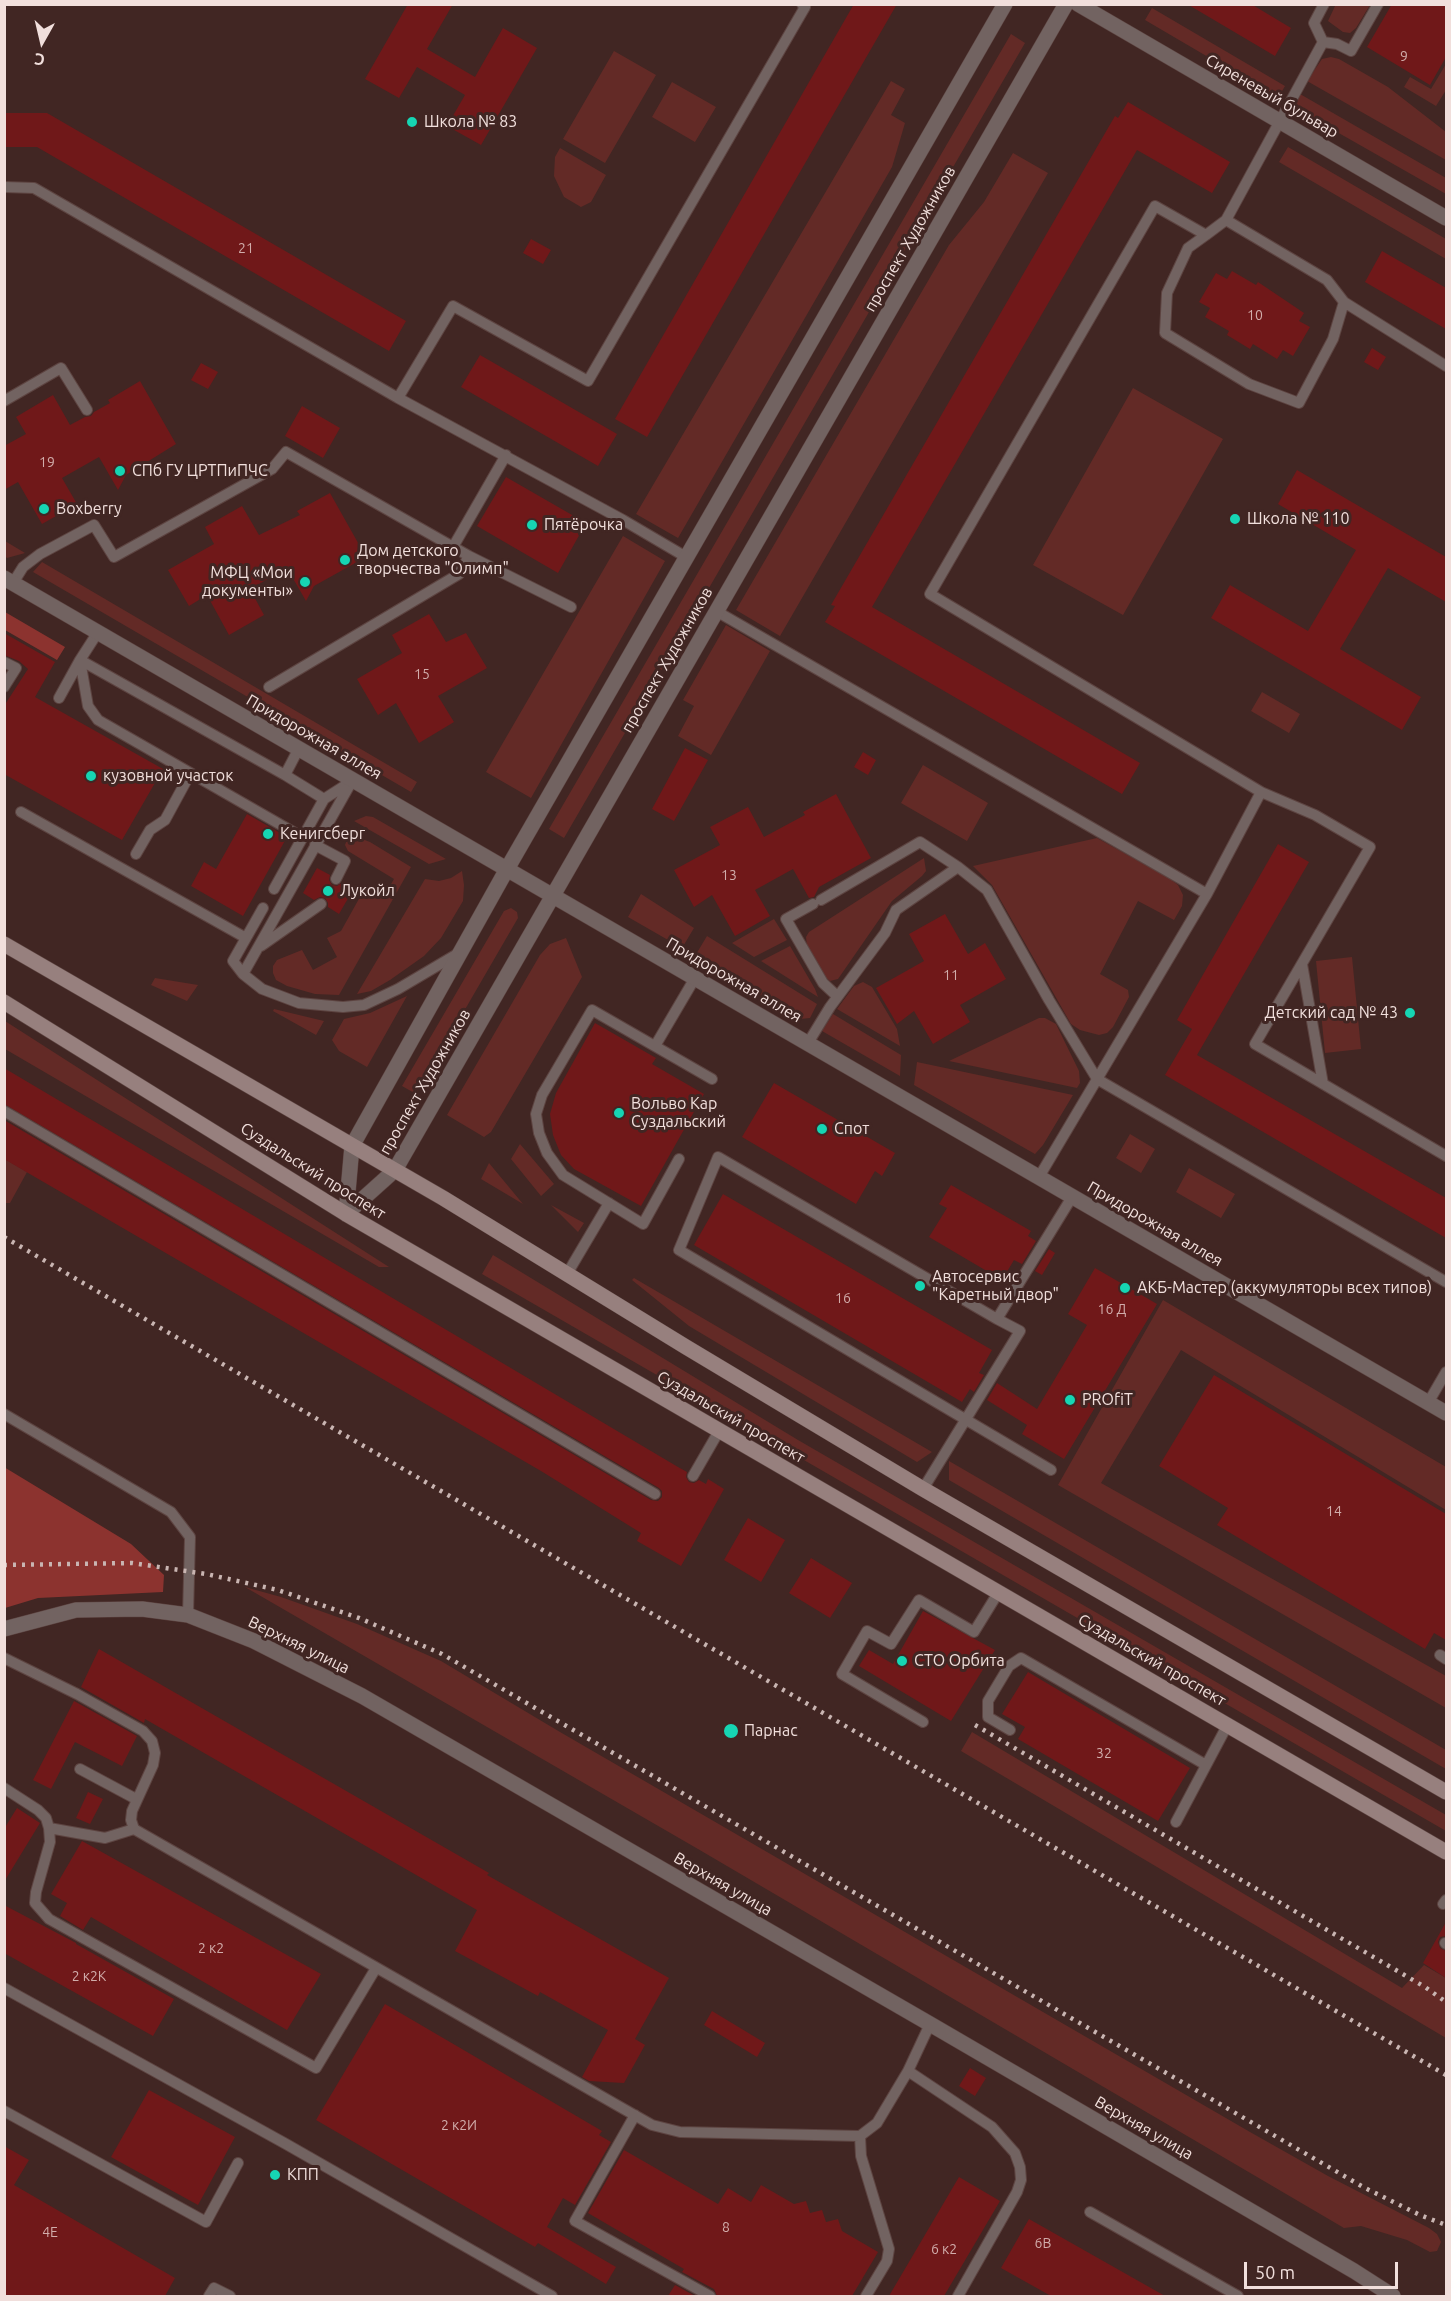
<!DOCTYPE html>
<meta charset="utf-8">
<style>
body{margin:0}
#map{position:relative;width:1451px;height:2301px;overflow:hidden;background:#412623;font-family:Ubuntu,sans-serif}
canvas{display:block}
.frame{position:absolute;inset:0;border:6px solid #f1dfdc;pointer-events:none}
.north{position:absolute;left:12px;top:12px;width:60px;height:60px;-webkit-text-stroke:4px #412623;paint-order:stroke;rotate:188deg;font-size:16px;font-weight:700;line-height:24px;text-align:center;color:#f1dfdc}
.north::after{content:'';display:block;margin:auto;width:21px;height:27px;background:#f1dfdc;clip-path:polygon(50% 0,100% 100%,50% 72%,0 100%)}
.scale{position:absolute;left:1244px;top:2262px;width:154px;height:27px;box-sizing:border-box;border:3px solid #f1dfdc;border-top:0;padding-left:8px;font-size:18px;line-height:21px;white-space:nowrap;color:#f1dfdc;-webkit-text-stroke:4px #412623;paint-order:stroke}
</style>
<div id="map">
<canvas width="1451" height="2301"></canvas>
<div class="frame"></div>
<div class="north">С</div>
<div class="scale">50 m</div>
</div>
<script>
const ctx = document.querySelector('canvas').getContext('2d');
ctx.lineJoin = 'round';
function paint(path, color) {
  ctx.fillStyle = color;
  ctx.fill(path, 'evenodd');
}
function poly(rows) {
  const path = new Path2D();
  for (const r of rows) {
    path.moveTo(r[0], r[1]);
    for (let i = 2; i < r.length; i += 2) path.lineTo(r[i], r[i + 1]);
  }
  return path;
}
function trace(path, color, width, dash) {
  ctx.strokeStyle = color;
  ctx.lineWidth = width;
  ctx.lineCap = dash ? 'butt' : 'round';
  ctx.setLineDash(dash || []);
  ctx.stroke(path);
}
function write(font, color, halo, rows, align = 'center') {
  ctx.font = font + ' Ubuntu,sans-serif';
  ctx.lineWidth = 6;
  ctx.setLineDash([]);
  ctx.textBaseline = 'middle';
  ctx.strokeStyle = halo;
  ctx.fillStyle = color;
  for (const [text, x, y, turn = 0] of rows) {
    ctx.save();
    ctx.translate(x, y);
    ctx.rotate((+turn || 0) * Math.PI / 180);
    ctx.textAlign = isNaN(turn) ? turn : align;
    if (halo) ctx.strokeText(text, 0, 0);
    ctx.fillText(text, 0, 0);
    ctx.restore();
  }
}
paint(poly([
 [1336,4,1370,4,1370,5,1356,28,1350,33,1343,32,1328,21],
 [1152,8,1285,86,1278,98,1145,20],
 [1011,34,1025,43,564,838,549,829],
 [614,51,656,75,605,163,563,139],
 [1331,57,1339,59,1388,87,1446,132,1446,160,1307,81,1322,59],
 [1446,64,1446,90,1436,106,1404,87,1410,77,1431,89],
 [891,81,905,89,891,115,905,123,892,167,678,538,636,514],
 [672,82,716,107,695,142,652,117],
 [1300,94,1446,178,1446,194,1293,107],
 [1288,147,1446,239,1446,259,1279,162],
 [560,148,606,175,591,202,581,207,564,197,554,176,555,157],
 [1013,153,1048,173,780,636,736,610,949,245,984,202],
 [1133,388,1223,439,1123,615,1033,565],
 [623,536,665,561,531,798,486,772],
 [5,541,25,553,7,558,5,556],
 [42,562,417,782,411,792,33,572],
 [726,625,770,651,711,755,678,736,694,706,683,700],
 [1262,692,1300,714,1289,733,1251,711],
 [923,765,988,803,967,841,901,803],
 [366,816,373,817,446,859,429,864,354,821],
 [354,836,370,842,411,867,339,995,315,994,287,986,276,980,273,973,273,966,277,960,302,950,313,970,337,957,327,938,341,931,365,888,383,898,394,879,348,851,345,845,348,837],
 [1097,838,1169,878,1178,885,1183,895,1182,906,1174,920,1138,901,1100,974,1128,990,1129,997,1113,1027,1107,1033,1099,1035,1080,1030,1071,1024,992,885,973,866],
 [924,858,926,871,922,876,892,901,838,979,830,981,826,978,807,947,806,937,809,932],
 [462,871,464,885,463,901,441,938,424,956,390,980,371,991,357,994,425,879,439,881,451,878],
 [641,894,694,928,682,948,628,917],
 [511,908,517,912,518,918,416,1094,402,1086,504,911],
 [774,919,787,940,754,957,732,943],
 [707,936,817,1004,810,1018,800,1019,695,956],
 [566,938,582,977,491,1132,484,1137,447,1115,540,955,550,944],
 [790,946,815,989,818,997,761,961],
 [1352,957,1361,1049,1325,1053,1316,961],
 [155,978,198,985,187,1001,151,985],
 [863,982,872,987,897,1029,900,1046,837,1009,854,986],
 [407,996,367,1067,339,1051,332,1040,344,1019,370,1013],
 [274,1009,324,1021,316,1035,273,1011],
 [833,1014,901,1055,900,1076,822,1031],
 [1039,1018,1045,1018,1056,1024,1079,1071,1080,1083,1077,1088,949,1061],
 [5,1021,389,1267,379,1267,5,1049],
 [917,1062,1073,1095,1043,1145,1035,1154,914,1085],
 [1130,1134,1155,1149,1141,1173,1116,1158],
 [520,1144,554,1184,541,1196,511,1159],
 [5,1159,27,1172,10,1203,5,1203],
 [489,1163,523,1204,481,1179],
 [1189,1168,1235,1194,1221,1218,1176,1192],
 [551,1205,584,1223,578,1232],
 [493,1255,798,1440,1446,1815,1446,1831,482,1274],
 [634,1278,932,1452,917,1462,689,1326,632,1280],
 [1163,1300,1446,1467,1446,1510,1181,1350,1101,1483,1446,1676,1446,1708,1058,1485],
 [949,1461,1446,1750,1446,1769,949,1480],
 [245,1587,281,1597,357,1624,441,1661,560,1732,1250,2132,1328,2176,1429,2228,1437,2234,1441,2242,1437,2251,1430,2252,1407,2240,1361,2226,1344,2228,698,1849],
 [972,1732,1402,1988,1424,1965,1446,1978,1446,2038,961,1751]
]), '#632a26');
paint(poly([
 [5,612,65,647,57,660,5,630],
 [4,1467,131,1544,164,1575,163,1592,38,1598,5,1608]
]), '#8c332f');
paint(poly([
 [408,4,453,4,427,49,475,77,503,28,537,48,481,145,447,126,465,95,417,67,399,98,365,79],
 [854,4,897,4,647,437,615,419],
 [1187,4,1251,4,1291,28,1275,56],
 [1392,4,1446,4,1446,57,1430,85,1367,47],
 [1128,102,1230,162,1212,193,1137,150,872,607,1140,763,1122,794,825,622,835,606,831,605,1115,116,1118,118],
 [4,113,47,113,406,321,389,351,37,147,4,147],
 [531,239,551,250,543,264,523,253],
 [1382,251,1446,288,1446,329,1365,282],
 [1232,271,1256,285,1258,282,1304,313,1299,321,1310,327,1293,356,1283,350,1277,359,1253,344,1250,349,1227,335,1229,331,1205,317,1210,308,1199,302,1216,273,1227,279],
 [1372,348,1386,357,1378,370,1364,362],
 [480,355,617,434,598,466,461,387],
 [201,363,218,372,208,389,191,380],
 [140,381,176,444,126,475,118,490,99,457,62,478,77,504,42,524,18,482,4,490,4,446,26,434,16,417,53,395,70,425,85,417,91,416,94,412,110,403,108,400],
 [302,406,340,428,323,458,285,436],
 [1297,470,1446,557,1446,602,1388,568,1340,649,1421,697,1402,730,1211,618,1230,585,1308,631,1356,550,1278,504],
 [506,477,586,523,558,573,477,526],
 [330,493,366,557,314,586,306,601,287,568,250,589,264,615,229,635,207,595,189,606,168,570,214,544,205,527,242,506,259,535,300,515,297,511],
 [429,614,446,642,466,633,487,668,438,696,454,722,419,743,396,703,378,715,357,679,402,653,392,635],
 [4,633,55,662,35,697,163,769,122,840,4,774,4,706,28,669,19,661,4,655],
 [685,748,708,760,674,821,652,809],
 [863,752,876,760,868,775,854,767],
 [836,794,871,858,819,887,814,897,809,898,793,869,755,890,770,916,735,936,712,895,694,907,674,870,720,845,710,827,748,807,764,837,805,815,803,812],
 [247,814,287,837,243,916,191,886,204,862,216,869],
 [1278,844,1309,862,1197,1055,1446,1198,1446,1238,1165,1075,1192,1029,1177,1020],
 [317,868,330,875,329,880,332,885,337,886,343,882,354,888,339,914,328,907,328,903,325,898,320,897,314,900,303,893],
 [945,914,968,954,985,943,1006,979,960,1005,970,1022,933,1044,914,1011,897,1024,876,988,924,961,909,934],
 [595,1023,656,1058,652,1064,704,1094,641,1206,574,1169,561,1155,553,1135,550,1114,556,1093],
 [4,1068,678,1467,687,1472,686,1477,689,1482,694,1483,699,1480,706,1484,708,1479,724,1489,681,1566,637,1541,641,1533,541,1471,4,1159,4,1120,651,1500,658,1501,662,1497,662,1491,659,1488,4,1104],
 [774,1083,895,1153,882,1176,875,1171,856,1204,742,1137],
 [951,1185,1031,1231,1028,1236,1036,1241,1022,1264,1014,1260,1002,1280,929,1237,947,1208,939,1204],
 [723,1194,992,1350,979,1373,984,1375,974,1392,970,1389,962,1402,694,1245],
 [1049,1249,1055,1253,1042,1275,1035,1271],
 [1095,1268,1157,1304,1064,1459,1022,1434,1027,1425,987,1400,997,1383,1037,1409,1087,1325,1068,1314],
 [1214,1375,1446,1514,1446,1640,1434,1633,1425,1649,1217,1525,1228,1508,1159,1466],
 [748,1518,785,1540,761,1582,724,1560],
 [811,1558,852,1583,830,1618,789,1593],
 [923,1611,995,1650,951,1721,859,1666,869,1650,893,1664],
 [99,1649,489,1873,487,1875,669,1978,635,2039,645,2045,624,2083,589,2081,582,2077,608,2030,540,1992,538,1996,455,1951,477,1910,145,1719,144,1723,81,1687],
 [1028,1672,1190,1768,1158,1821,1018,1739,1025,1727,1002,1714],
 [74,1701,137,1736,122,1766,75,1742,51,1789,33,1780],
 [88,1792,103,1799,90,1824,76,1818],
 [17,1808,40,1823,4,1882,4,1829],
 [82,1841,321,1974,287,2030,91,1917,83,1930,60,1916,67,1903,51,1894],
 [4,1905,76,1943,76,1944,174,1999,153,2036,4,1953],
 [1446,1922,1446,1936,1440,1937,1438,1942,1440,1948,1446,1951,1446,1978,1423,1963],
 [385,2004,602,2131,599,2135,611,2142,575,2205,563,2198,547,2227,616,2267,606,2284,538,2243,535,2247,316,2120],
 [712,2011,765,2043,757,2057,704,2025],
 [970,2068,986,2078,975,2096,959,2086],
 [149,2090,235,2137,198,2205,111,2157],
 [4,2146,29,2160,14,2185,175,2278,165,2296,4,2296],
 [624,2150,718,2204,728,2188,751,2202,761,2185,794,2204,806,2201,810,2213,822,2210,826,2222,838,2219,842,2231,878,2252,852,2296,717,2296,714,2289,682,2272,684,2269,588,2213],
 [959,2177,1000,2201,944,2296,889,2296],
 [1029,2219,1165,2296,1051,2296,1001,2268],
 [675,2285,695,2296,668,2296]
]), '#701819');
const service = poly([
 [1378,4,1351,51,1337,44,1323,42,1226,220,1206,235,1155,206,930,594,1261,792,1315,815,1370,847,1255,1044,1446,1156],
 [1323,42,1314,23,1324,4],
 [4,187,34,188,398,398,453,306,588,381,805,7,802,4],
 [1226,220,1327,280,1344,302,1446,366],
 [1206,235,1188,248,1167,293,1165,333,1249,384,1299,403,1333,339,1344,302],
 [398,398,623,520,686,557],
 [4,401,61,368,87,410],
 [453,547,506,455],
 [13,583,23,567,40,554,94,525,114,557,272,469,286,452,469,556,571,607],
 [716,611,1207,894],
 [98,632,80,660,285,775,324,799],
 [80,660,88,706,98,720,302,837],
 [4,662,16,668,4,687],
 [269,687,459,574,469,556],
 [59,698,80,660],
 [285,775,299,748],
 [352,781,243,974,262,989,299,1003,343,1007,364,1005,398,989,459,953],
 [21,812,246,938],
 [315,845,345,861,336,879],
 [136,854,150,830,165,820,190,774],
 [274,889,324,799,349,783],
 [821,900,920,842,958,867],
 [813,904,786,919,823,983,837,996],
 [261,946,321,904],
 [1302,964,1323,1084],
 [243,974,233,961,263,908],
 [808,1043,830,1007,885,933,896,910,958,867,987,890,1049,1000,1097,1079,1446,1282],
 [655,1046,695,978],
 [4,1111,655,1494],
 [679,1159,643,1224,563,1175,547,1153,539,1133,536,1114,542,1095,592,1010,712,1079],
 [1039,1177,1207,894,1261,792],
 [567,1274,609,1203],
 [1428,1403,1446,1372],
 [4,1414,171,1512,190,1537,188,1615],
 [1051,1470,679,1250,718,1157,997,1319,1072,1197],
 [693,1476,719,1431],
 [923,1489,1020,1331,997,1319],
 [1440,1655,1446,1659],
 [4,1658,77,1694,143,1731,152,1741,155,1753,153,1765,132,1811,131,1820,134,1829,622,2108,652,2125,680,2132,860,2136],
 [923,1722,842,1674,867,1631,891,1644,919,1600,974,1632,998,1593],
 [1010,1730,988,1717,988,1701,1009,1666,1021,1658,1206,1765],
 [80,1769,136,1799],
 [4,1788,38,1810,46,1818,49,1828,50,1842,36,1892,35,1903,49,1919,316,2068,376,1968],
 [1176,1822,1228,1724],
 [49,1828,105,1838,134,1829],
 [1443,1904,1446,1900],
 [1445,1943,1446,1944],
 [4,1988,286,2144,552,2296],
 [930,2024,908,2071,992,2127,1015,2153,1020,2167,1021,2180,1017,2192,958,2296],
 [4,2111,206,2222,238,2163],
 [635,2115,575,2221,710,2296],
 [1090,2212,1238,2296],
 [209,2296,214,2288,230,2296],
 [866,2296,887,2261,889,2249,861,2156,860,2136,877,2123,908,2071]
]);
const minor = poly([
 [1078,4,1446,218],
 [4,1629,76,1610,142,1609,188,1615,254,1641,362,1696,930,2024,1354,2271,1393,2296]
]);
const tertiary = poly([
 [4,578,1446,1413],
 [346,1214,395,1170,1066,4],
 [346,1214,352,1146,507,869,1005,4]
]);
const secondary = poly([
 [4,944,443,1198,686,1347,923,1489,1446,1792],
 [4,1002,346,1214,1446,1852]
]);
trace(service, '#5d4441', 12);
trace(minor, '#5d4441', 16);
trace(tertiary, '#5d4441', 16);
trace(secondary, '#5d4441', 16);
trace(service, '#726361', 10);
trace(minor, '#726361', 15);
trace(tertiary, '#726361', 15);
trace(secondary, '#97807e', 15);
trace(poly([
 [4,1237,1446,2075],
 [4,1565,132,1563,206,1574,278,1590,359,1618,442,1654,1365,2188,1420,2215,1446,2225],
 [975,1725,1425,1987,1446,2002]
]), '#c9b5b2', 4.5, [3, 6]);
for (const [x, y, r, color] of [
 [412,122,6,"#16d5b3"],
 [120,471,6,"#16d5b3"],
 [44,509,6,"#16d5b3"],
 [1235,519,6,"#16d5b3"],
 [532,525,6,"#16d5b3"],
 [345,560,6,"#16d5b3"],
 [305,582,6,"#16d5b3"],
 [91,776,6,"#16d5b3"],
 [268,834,6,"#16d5b3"],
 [328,891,6,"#16d5b3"],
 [1410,1013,6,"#16d5b3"],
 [619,1113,6,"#16d5b3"],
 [822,1129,6,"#16d5b3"],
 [920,1286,6,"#16d5b3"],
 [1125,1288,6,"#16d5b3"],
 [1070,1400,6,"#16d5b3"],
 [902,1661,6,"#16d5b3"],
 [731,1731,8,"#16d5b3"],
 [275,2175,6,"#16d5b3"]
]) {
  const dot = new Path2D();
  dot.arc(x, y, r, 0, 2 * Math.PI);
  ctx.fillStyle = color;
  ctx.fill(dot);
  trace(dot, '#412623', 2);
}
write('14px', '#d1adab', null, [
 ["9",1404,56],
 ["21",246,248],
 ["10",1255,315],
 ["19",47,462],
 ["15",422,674],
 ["13",729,875],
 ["11",951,975],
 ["16",843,1298],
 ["16 Д",1112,1309],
 ["14",1334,1511],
 ["32",1104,1753],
 ["2 к2",211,1948],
 ["2 к2К",89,1976],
 ["2 к2И",459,2125],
 ["8",726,2227],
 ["4Е",50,2232],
 ["6В",1043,2243],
 ["6 к2",944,2249]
]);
write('16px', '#f1dfdc', '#412623', [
 ["Сиреневый бульвар",1272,96,30],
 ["проспект Художников",910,239,-60],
 ["проспект Художников",667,660,-60],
 ["Придорожная аллея",314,737,30],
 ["Придорожная аллея",734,980,30],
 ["проспект Художников",425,1082,-60],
 ["Суздальский проспект",313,1171,32],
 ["Придорожная аллея",1155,1224,30],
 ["Суздальский проспект",731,1417,30],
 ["Верхняя улица",299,1645,26],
 ["Суздальский проспект",1152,1660,30],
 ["Верхняя улица",723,1884,30],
 ["Верхняя улица",1144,2128,30]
]);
write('16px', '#f1dfdc', '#412623', [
 ["Школа № 83",424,122],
 ["СПб ГУ ЦРТПиПЧС",132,471],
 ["Boxberry",56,509],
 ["Школа № 110",1247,519],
 ["Пятёрочка",544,525],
 ["Дом детского",357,551],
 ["творчества \"Олимп\"",357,569],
 ["МФЦ «Мои",293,573,"right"],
 ["документы»",293,591,"right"],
 ["кузовной участок",103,776],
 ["Кенигсберг",280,834],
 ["Лукойл",340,891],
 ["Детский сад № 43",1398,1013,"right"],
 ["Вольво Кар",631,1104],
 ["Суздальский",631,1122],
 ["Спот",834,1129],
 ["Автосервис",932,1277],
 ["\"Каретный двор\"",932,1295],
 ["АКБ-Мастер (аккумуляторы всех типов)",1137,1288],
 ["PROfiT",1082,1400],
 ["СТО Орбита",914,1661],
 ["Парнас",744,1731],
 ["КПП",287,2175]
], 'left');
</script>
